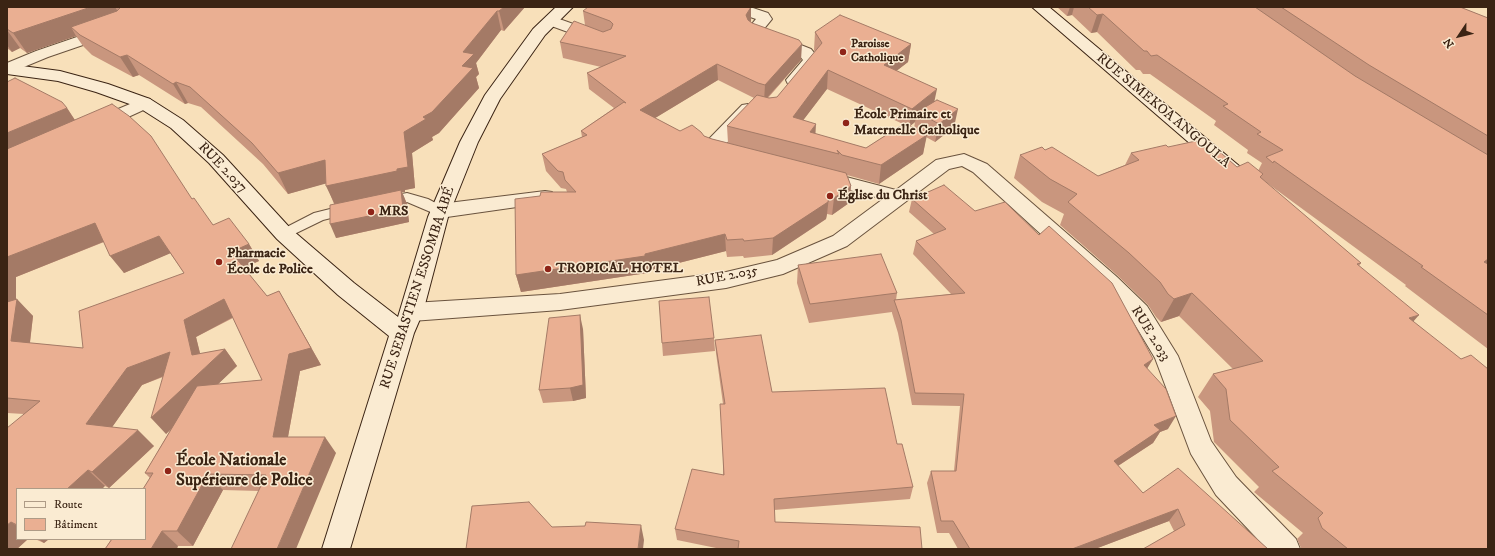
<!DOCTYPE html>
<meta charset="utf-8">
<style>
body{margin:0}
#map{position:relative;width:1495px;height:556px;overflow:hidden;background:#f8e0ba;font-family:"IM FELL DW Pica",serif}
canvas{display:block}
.frame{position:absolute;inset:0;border:8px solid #3b2414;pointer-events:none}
.legend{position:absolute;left:16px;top:488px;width:130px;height:52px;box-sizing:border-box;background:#faebd2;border:1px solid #ae9b86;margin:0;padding:5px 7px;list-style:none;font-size:12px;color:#3b2414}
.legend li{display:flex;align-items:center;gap:8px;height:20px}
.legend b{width:20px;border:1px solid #ae9b86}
.north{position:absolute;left:1439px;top:16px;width:40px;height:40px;-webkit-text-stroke:3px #faebd2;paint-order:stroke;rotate:235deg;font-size:11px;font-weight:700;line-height:16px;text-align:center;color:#3b2414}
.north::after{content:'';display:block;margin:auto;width:14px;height:18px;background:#3b2414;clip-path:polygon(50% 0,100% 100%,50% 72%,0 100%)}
</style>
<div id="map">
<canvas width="1495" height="556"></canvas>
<div class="frame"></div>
<ul class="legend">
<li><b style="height:5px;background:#faebd2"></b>Route</li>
<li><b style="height:11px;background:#eaaf92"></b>Bâtiment</li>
</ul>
<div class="north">N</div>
</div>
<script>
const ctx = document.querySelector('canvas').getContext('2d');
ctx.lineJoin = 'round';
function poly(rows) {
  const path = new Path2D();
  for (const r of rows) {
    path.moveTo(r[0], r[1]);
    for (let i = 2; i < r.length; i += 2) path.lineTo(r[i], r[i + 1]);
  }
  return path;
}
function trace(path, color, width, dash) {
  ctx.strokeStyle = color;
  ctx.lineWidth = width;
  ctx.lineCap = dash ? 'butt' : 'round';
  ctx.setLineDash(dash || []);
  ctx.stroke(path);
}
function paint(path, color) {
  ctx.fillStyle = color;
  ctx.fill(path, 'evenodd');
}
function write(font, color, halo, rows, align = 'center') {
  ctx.font = font + ' "IM FELL DW Pica",serif';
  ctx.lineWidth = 3;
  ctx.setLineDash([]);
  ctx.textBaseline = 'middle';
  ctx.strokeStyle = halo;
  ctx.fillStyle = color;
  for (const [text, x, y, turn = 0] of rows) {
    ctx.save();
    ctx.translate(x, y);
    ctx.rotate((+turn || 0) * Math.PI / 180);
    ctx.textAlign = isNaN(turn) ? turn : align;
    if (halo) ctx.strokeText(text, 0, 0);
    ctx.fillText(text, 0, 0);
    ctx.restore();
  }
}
const lane = poly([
 [407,193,428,199,445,208,447,211,445,214,440,216,407,202,385,205,380,204,378,201,380,198,407,193],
 [350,204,355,206,357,209,355,212,323,220,284,239,279,237,277,234,279,231,314,213,350,204]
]);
const street = poly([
 [727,7,750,7,768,13,772,19,763,30,811,49,820,60,800,84,794,85,788,84,786,80,803,60,799,55,753,38,749,35,747,30,756,19,730,10,727,7],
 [551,16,604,35,606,38,604,41,598,43,546,24,543,21,546,18,551,16],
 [109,26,115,28,117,31,115,34,48,57,7,74,7,63,36,51,109,26],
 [144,98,150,99,153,103,150,107,102,129,96,130,90,129,87,125,90,121,144,98],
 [748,104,754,105,757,109,725,145,740,149,742,153,740,157,733,159,705,151,703,147,705,143,742,105,748,104],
 [964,154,987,164,1117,277,1147,306,1178,356,1211,441,1236,477,1296,539,1300,549,1267,549,1216,495,1191,454,1155,358,1131,318,1101,289,973,172,962,166,949,169,847,246,783,274,726,288,560,310,412,321,404,318,401,312,404,306,412,303,560,294,726,272,777,260,833,236,883,199,816,181,813,177,816,173,823,171,896,190,936,160,964,154],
 [545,191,552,192,555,197,552,202,440,218,433,216,430,211,433,206,440,204,545,191]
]);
const secondary = poly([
 [556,7,573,7,545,35,500,99,478,142,448,217,423,312,414,333,350,549,322,549,389,336,338,295,277,239,209,163,171,128,138,107,96,92,58,81,7,74,7,64,60,71,108,84,150,99,183,120,223,155,291,229,354,283,398,317,428,217,460,142,485,95,533,29,556,7],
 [1032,7,1049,7,1244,170,1247,174,1244,178,1237,180,1230,178,1032,7]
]);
trace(lane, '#6a533e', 2);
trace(street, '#6a533e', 2);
trace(secondary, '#3b2414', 2);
paint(lane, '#faebd2');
paint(street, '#faebd2');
paint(secondary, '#faebd2');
paint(poly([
 [7,7,525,7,504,31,501,30,476,63,479,74,476,77,479,88,439,133,432,137,433,140,412,153,415,188,405,190,405,192,402,192,407,204,409,222,336,238,334,204,326,183,288,194,263,164,201,107,188,103,185,104,139,75,133,77,92,55,83,46,76,36,27,53,20,48,12,52,7,48],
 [751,7,751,23,801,60,768,98,769,98,777,97,815,52,814,50,815,32,911,44,908,62,896,71,934,101,954,127,935,142,926,137,923,154,879,184,847,175,851,186,849,203,832,215,827,214,826,219,772,255,744,258,743,256,727,257,726,251,647,271,647,273,521,292,516,275,540,196,567,192,566,189,561,188,546,171,542,154,582,137,581,131,614,108,589,89,587,73,601,67,563,58,560,42,585,25,583,11],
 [718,80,754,98,727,126,728,143,712,139,704,136,680,131,655,118],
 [827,89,903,124,866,148,815,134,803,120],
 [915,122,914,128,910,126],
 [1057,7,1460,7,1488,18,1488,349,1405,286,1406,285,1263,180,1361,263,1359,266,1413,321,1488,549,1302,549,1301,548,1297,539,1303,533,1254,492,1259,487,1214,442,1210,411,1198,397,1213,374,1233,369,1179,316,1161,322,1156,317,1148,305,1118,276,1060,225,1064,214,1042,202,1014,178,1020,155,1045,150,1098,176,1125,165,1131,153,1168,147,1214,155,1237,167,1258,171,1262,163,1247,153,1248,150,1214,125,1216,121,1150,74,1143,74,1140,70,1136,70,1097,32,1091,33,1072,15,1067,16],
 [7,82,67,108,75,120,192,199,213,225,249,244,259,261,244,268,267,296,279,291,321,365,300,371,288,437,336,453,259,491,223,490,193,546,178,546,105,549,150,478,145,473,171,429,166,434,163,377,142,385,112,427,154,446,109,488,105,486,17,489,17,539,28,539,17,549,7,549,24,414,7,413],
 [104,242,124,273,170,253,184,273,83,348,30,343,33,316,16,300,16,277],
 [233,318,262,380,218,384,237,366,225,349,200,354,196,337],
 [912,199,1153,359,1147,368,1168,429,1160,432,1153,443,1118,466,1143,493,1268,549,1174,531,1169,521,1095,549,958,549,949,533,937,533,927,483,931,471,954,471,960,406,912,405,898,333,892,313,892,312,809,323,797,283,798,265,897,293,896,300,951,294,913,254,916,241,934,234,909,212],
 [583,329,586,398,573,401,543,403,539,390],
 [714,338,715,351,663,356,662,343],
 [715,340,772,392,897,444,913,487,910,499,774,510,775,522,922,549,721,549,677,540,675,529,723,475,723,404,716,353],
 [35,539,49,539,44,543]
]), '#c9967e');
paint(poly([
 [91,7,115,7,123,20,71,27,76,36,27,53,13,33],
 [504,7,525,7,504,31,499,11],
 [751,7,751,22,746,31,746,15],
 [1070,7,1074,7,1072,15,1067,16],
 [497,11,501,30,476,63,479,74,476,77,479,88,439,133,432,137,433,140,412,153,415,188,405,190,405,192,402,192,407,204,409,222,336,238,330,224,336,207,326,186,397,169,404,132,423,117,463,52],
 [1103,14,1097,32,1091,33,1097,15],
 [7,30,20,48,12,52,7,45],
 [802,44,801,60,764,101,765,85],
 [911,44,908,62,881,83,884,65],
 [127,55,139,75,133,77,120,57],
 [717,64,718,80,642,126,640,110],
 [828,70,827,89,792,135,793,117],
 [176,82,188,103,185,104,173,84],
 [937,89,933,108,917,112,915,122,909,127,912,109],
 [67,108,78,125,7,155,7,133],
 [958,109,954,127,935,142,939,124],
 [816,124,815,142,810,132],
 [927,135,923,154,879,184,881,165],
 [325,160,335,181,288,194,278,173],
 [851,186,849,203,832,215,834,198],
 [829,197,827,214,826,219,772,255,773,238],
 [95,223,108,240,16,277,16,302,17,299,33,316,28,358,11,341,7,311,7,257],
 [725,234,726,251,647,271,647,273,521,292,516,275,645,254],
 [159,236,171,253,124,273,110,256],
 [249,244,259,261,241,269,231,252],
 [1488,259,1488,268,1484,262],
 [279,291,321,365,300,371,285,453,273,437],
 [1192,293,1179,316,1161,322,1174,299],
 [224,299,235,316,196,337,204,369,225,349,237,366,166,434,151,418,192,355,184,320],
 [580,315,583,329,586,398,573,401,570,388],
 [1419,315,1399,338,1409,318],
 [170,352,183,368,142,385,103,440,86,424,127,368],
 [1153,359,1145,372,1144,365],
 [1176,416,1168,429,1160,432,1153,443,1107,473,1114,461,1154,425],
 [138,430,154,446,109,488,92,472],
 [325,437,336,453,296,549,277,549],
 [88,470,105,486,102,489,67,489],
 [208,474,223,490,193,546,177,531],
 [1178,509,1169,521,1095,549,1072,549],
 [11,522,17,526,17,539,28,539,17,549,7,549,7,525],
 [641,525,644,540,643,549,638,549],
 [162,531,178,546,177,549,151,549],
 [38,539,49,539,44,543]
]), '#a47a66');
const building = poly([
 [7,7,91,7,13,33,7,29,7,7],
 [121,7,504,7,499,11,497,11,463,52,474,54,462,66,473,68,432,112,423,117,426,119,404,132,408,167,397,169,397,171,326,186,325,160,278,173,252,143,190,87,176,82,173,84,127,55,120,57,80,35,71,27,117,11,121,7],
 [588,7,751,7,746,15,748,20,752,23,799,40,802,44,765,85,758,83,717,64,640,110,680,131,692,125,701,132,704,136,712,139,846,173,851,186,834,198,829,197,828,202,773,238,744,241,743,239,727,240,725,234,645,254,645,256,516,275,515,199,540,196,541,192,576,192,565,180,563,172,558,171,542,154,587,135,581,131,624,102,626,103,587,73,626,56,560,42,574,21,603,32,611,29,613,24,610,21,583,11,588,7],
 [1088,7,1255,7,1355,76,1488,155,1488,259,1484,262,1488,264,1488,315,1421,267,1423,266,1274,161,1273,163,1266,157,1283,150,1257,134,1261,132,1223,106,1228,104,1157,55,1151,56,1147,51,1144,51,1103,14,1097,15,1088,7],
 [1281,7,1460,7,1488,18,1488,136,1369,65,1281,7],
 [840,15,911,44,884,65,937,89,912,109,828,70,793,117,816,124,810,132,866,148,905,123,927,135,881,165,842,155,837,150,839,154,727,126,757,95,769,98,777,97,822,43,815,32,840,15],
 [15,78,62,102,67,108,7,133,7,82,15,78],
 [937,100,958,109,939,124,917,112,937,100],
 [112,104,129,116,151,136,192,199,194,198,213,225,229,218,249,244,231,252,267,296,279,291,311,348,289,354,273,437,325,437,277,549,231,549,266,475,208,474,177,531,162,531,151,549,105,549,112,539,145,539,145,489,143,489,153,473,145,473,197,386,262,380,224,299,184,320,192,355,225,349,151,418,170,352,127,368,86,424,138,430,92,472,88,470,67,489,17,489,17,525,11,522,7,525,7,428,40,401,7,398,7,302,17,299,11,341,83,348,79,311,184,273,159,236,110,256,95,223,7,257,7,149,112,104],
 [1196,141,1214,155,1221,153,1237,167,1248,162,1263,174,1260,177,1361,263,1357,264,1419,315,1409,318,1461,359,1471,355,1488,369,1488,549,1348,549,1322,528,1318,518,1323,513,1272,471,1279,467,1230,420,1226,389,1213,374,1263,361,1192,293,1174,299,1168,294,1160,282,1129,253,1068,202,1077,194,1050,179,1020,155,1042,147,1045,150,1052,147,1098,176,1139,160,1131,153,1166,145,1168,147,1196,141],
 [944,185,975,211,1005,202,1039,235,1049,226,1112,283,1153,359,1144,365,1166,389,1176,416,1154,425,1160,430,1114,461,1143,493,1178,468,1268,549,1143,549,1185,525,1178,509,1072,549,970,549,953,521,941,521,931,471,956,471,964,394,915,393,901,320,894,300,965,293,916,241,946,229,912,199,944,185],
 [401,190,403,209,330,224,330,205,401,190],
 [881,254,897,293,810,304,798,265,881,254],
 [709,297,714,338,662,343,659,301,709,297],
 [580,315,583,385,570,388,539,390,549,318,580,315],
 [761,335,772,392,885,388,897,444,902,444,913,487,774,499,775,522,920,527,922,549,738,549,739,541,675,529,692,469,724,475,720,404,725,404,715,340,761,335],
 [529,502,552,527,585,526,586,522,641,525,638,549,466,549,472,506,529,502]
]);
paint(building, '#eaaf92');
trace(building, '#a47a66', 1);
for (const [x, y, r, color] of [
 [843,52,4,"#8f2418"],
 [846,123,4,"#8f2418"],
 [830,196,4,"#8f2418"],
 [371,212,4,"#8f2418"],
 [219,262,4,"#8f2418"],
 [548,269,4,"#8f2418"],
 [168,471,4,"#8f2418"]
]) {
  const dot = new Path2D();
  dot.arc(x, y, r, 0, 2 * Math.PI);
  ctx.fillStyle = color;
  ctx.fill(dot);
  trace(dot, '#faebd2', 1.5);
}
write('bold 12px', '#3b2414', '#faebd2', [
 ["Paroisse",851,45],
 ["Catholique",851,59]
], 'left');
write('14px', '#3b2414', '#faebd2', [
 ["RUE SIMEKOA ANGOULA",1163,111,40],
 ["RUE 2.037",222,168,46],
 ["RUE 2.035",727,277,-11],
 ["RUE SEBASTIEN ESSOMBA ABÉ",418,288,-72],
 ["RUE 2.033",1150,334,58]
]);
write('bold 14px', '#3b2414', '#faebd2', [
 ["École Primaire et",854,115],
 ["Maternelle Catholique",854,131],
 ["Église du Christ",838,196],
 ["MRS",379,212],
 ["Pharmacie",227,254],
 ["École de Police",227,270],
 ["TROPICAL HOTEL",556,269]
], 'left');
write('bold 17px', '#3b2414', '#faebd2', [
 ["École Nationale",176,461],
 ["Supérieure de Police",176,481]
], 'left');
</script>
